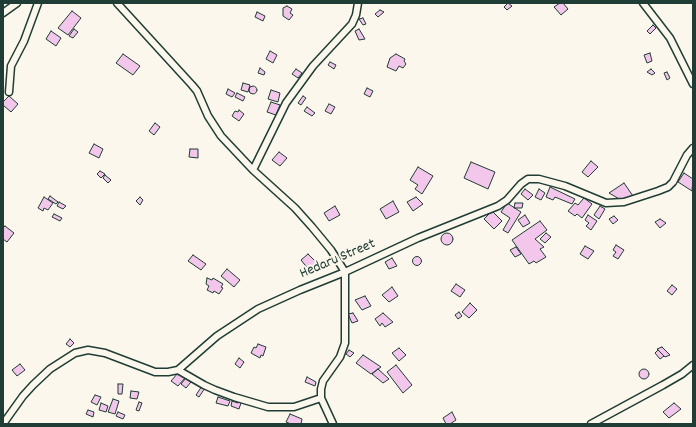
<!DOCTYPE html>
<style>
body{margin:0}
#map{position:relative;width:696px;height:427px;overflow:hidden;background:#fbf7ec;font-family:Dekko,sans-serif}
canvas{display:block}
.frame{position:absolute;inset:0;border:4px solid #1f3d34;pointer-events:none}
</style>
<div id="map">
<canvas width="696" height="427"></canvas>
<div class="frame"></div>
</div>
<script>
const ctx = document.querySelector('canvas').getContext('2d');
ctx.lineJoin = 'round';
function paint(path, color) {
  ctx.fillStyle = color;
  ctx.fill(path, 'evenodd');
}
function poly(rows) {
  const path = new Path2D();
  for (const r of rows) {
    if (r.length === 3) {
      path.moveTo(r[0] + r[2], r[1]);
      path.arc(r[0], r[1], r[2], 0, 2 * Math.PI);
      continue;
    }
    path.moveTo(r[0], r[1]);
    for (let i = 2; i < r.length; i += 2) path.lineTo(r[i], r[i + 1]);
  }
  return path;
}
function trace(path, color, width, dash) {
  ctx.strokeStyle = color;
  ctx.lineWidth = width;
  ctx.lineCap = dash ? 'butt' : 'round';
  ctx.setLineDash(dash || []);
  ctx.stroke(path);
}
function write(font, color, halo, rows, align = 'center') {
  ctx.font = font + ' Dekko,sans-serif';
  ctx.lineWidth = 4;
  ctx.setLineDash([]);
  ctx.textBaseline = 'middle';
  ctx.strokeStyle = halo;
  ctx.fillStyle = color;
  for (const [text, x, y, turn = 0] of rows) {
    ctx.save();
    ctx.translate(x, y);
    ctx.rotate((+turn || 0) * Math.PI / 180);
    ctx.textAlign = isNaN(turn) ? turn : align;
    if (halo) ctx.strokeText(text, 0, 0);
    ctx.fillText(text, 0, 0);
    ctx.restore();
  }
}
const building = poly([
 [508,3,512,6,507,10,504,7,508,3],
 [560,3,563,3,568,9,561,15,554,7,560,3],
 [287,6,292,9,290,13,293,15,289,20,283,16,283,8,287,6],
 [380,10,384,12,378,17,375,14,380,10],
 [72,11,81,18,68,35,58,28,72,11],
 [257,12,265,16,263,21,255,17,257,12],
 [363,18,366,24,363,25,359,19,363,18],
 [653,25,656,28,650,34,647,31,653,25],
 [74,29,78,32,73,38,69,36,74,29],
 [359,29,365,39,359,40,355,31,359,29],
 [51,31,61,38,56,46,46,39,51,31],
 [270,51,277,55,273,63,266,59,270,51],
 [650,53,652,61,647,63,644,55,650,53],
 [123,54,140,66,133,75,116,63,123,54],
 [396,54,405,59,404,61,406,64,403,68,399,66,396,71,387,67,390,58,396,54],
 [330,62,336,65,334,69,328,65,330,62],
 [260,68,265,72,264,75,258,73,260,68],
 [296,69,302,73,298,78,292,74,296,69],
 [651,69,655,73,652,75,647,72,651,69],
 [667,72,670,78,667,80,664,73,667,72],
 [243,83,250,85,248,92,241,90,243,83],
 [253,90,4],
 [367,88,373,91,370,97,364,94,367,88],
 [228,89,235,93,232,97,226,94,228,89],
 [271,90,280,93,278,102,268,99,271,90],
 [237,93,245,97,243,101,235,97,237,93],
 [9,96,18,104,11,112,3,105,3,102,9,96],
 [303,96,306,98,301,105,298,103,303,96],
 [271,102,280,105,276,115,267,112,271,102],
 [329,104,335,107,331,114,325,111,329,104],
 [307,107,315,113,312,116,304,111,307,107],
 [239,110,244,114,239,121,232,116,235,111,238,112,239,110],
 [155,123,160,127,154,135,149,131,155,123],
 [94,144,103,149,99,158,89,153,94,144],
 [190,149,198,149,198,158,189,157,190,149],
 [279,152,287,158,280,166,272,160,279,152],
 [591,161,598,167,588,177,582,172,591,161],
 [471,162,495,172,488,189,464,178,471,162],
 [418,167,433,176,422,194,415,189,418,185,410,180,418,167],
 [100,171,105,174,101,178,97,174,100,171],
 [684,173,693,179,692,191,678,182,684,173],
 [105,175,111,180,108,183,103,178,105,175],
 [624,183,633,196,621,200,609,193,624,183],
 [550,187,575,199,572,204,555,197,553,200,546,197,550,187],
 [525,189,533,195,528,200,521,194,525,189],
 [539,189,545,193,541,200,535,197,539,189],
 [50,196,58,202,56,204,48,199,50,196],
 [44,197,53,203,48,210,44,208,43,211,38,208,44,197],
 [140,197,143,200,140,205,136,201,140,197],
 [416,197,423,204,413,211,407,202,416,197],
 [584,198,592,204,582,218,577,214,575,216,568,211,575,203,578,205,584,198],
 [393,201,399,212,386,219,380,209,393,201],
 [59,202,66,206,63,209,57,206,59,202],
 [507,203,521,212,508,233,503,230,510,218,501,212,507,203],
 [515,203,523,203,522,208,514,208,515,203],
 [335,206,340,215,329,221,324,213,335,206],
 [600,206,605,209,599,219,594,215,600,206],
 [492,211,502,221,494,229,484,219,492,211],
 [54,214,62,218,60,221,52,217,54,214],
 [525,215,530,223,523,227,518,220,525,215],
 [588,215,597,221,591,230,586,226,589,223,585,220,588,215],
 [614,216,618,220,613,224,609,219,614,216],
 [660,219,666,223,660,228,655,222,660,219],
 [540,221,547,230,535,239,544,247,540,249,546,257,536,263,534,261,529,264,512,240,540,221],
 [5,226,14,233,7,242,3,239,3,228,5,226],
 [447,239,6],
 [546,233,551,237,545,243,540,239,546,233],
 [616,245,624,250,618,259,613,256,616,252,613,250,616,245],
 [585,246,594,251,588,259,580,254,585,246],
 [516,247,521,254,515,257,510,250,516,247],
 [308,254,317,263,309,270,301,260,308,254],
 [193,255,206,264,201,270,188,261,193,255],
 [417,261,4.5],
 [392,258,397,266,389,269,385,262,392,258],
 [227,269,240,280,234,287,221,276,227,269],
 [207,278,212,280,213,278,223,284,221,287,223,288,219,294,214,291,213,293,207,290,209,286,206,284,207,278],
 [456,284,465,290,460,297,451,291,456,284],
 [672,285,677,289,672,295,667,291,672,285],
 [392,287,398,296,389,302,382,295,392,287],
 [365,296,371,306,362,310,355,300,365,296],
 [470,303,477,310,469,318,462,312,470,303],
 [459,312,462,316,458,319,455,315,459,312],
 [353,313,358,321,352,323,348,314,353,313],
 [383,313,393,322,385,327,382,323,380,326,375,319,383,313],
 [70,339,74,343,70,347,66,344,70,339],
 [258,344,266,347,263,356,261,355,260,358,251,353,254,347,256,348,258,344],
 [662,347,670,355,665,357,657,349,662,347],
 [399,348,406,355,399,361,392,353,399,348],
 [349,350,354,353,350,357,346,354,349,350],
 [658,350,664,356,660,359,655,353,658,350],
 [363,355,381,367,371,374,356,363,363,355],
 [239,358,244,362,240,368,235,364,239,358],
 [20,364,25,370,17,376,12,370,20,364],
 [396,365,412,385,403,393,387,372,396,365],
 [644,374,5],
 [378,369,389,379,383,383,372,374,378,369],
 [178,373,185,378,178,386,171,381,178,373],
 [307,377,316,382,315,386,305,382,307,377],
 [186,378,191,382,186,388,181,384,186,378],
 [118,384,123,384,122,394,118,394,118,384],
 [202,386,205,388,199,397,196,395,202,386],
 [131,391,139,392,137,399,130,398,131,391],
 [95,395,101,397,97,405,91,402,95,395],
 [218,397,230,401,228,406,216,403,218,397],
 [113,399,119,401,115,414,108,412,113,399],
 [239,399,242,400,239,409,231,406,232,401,238,403,239,399],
 [139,402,142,403,139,411,136,410,139,402],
 [101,403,108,406,106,412,99,410,101,403],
 [674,403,681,409,669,418,663,412,674,403],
 [88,410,94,412,93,417,86,414,88,410],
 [118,412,125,415,123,419,116,416,118,412],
 [452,412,456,420,450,424,446,424,443,418,452,412],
 [290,414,302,419,301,424,291,424,286,422,290,414]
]);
paint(building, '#f3c6eb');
trace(building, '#1f3d34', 1);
const minor = poly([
 [117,3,192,85,197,91,208,116,221,136,253,170,295,208,312,227,331,250,345,272,345,343,340,357,323,381,321,389,321,398,333,424],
 [643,3,670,38,693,84],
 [3,13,17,3],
 [9,92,11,66,24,41,38,3],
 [253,170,286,103,313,66,352,24,356,15,358,3],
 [178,370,204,385,215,390,234,397,268,407,294,407,321,398],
 [3,424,23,396,33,385,50,369,75,353,88,350,105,353,155,372,168,372,178,370,217,336,258,309,300,290,345,272,418,238,498,206,507,200,521,184,528,179,539,179,565,186,606,203,624,202,658,191,668,187,673,182,687,155,693,148],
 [591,424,663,385,682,374,693,365]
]);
trace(minor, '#1f3d34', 9);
trace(minor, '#fbf7ec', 6);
write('15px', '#1f3d34', '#fbf7ec', [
 ["Hedaru Street",338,260,-23]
]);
</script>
